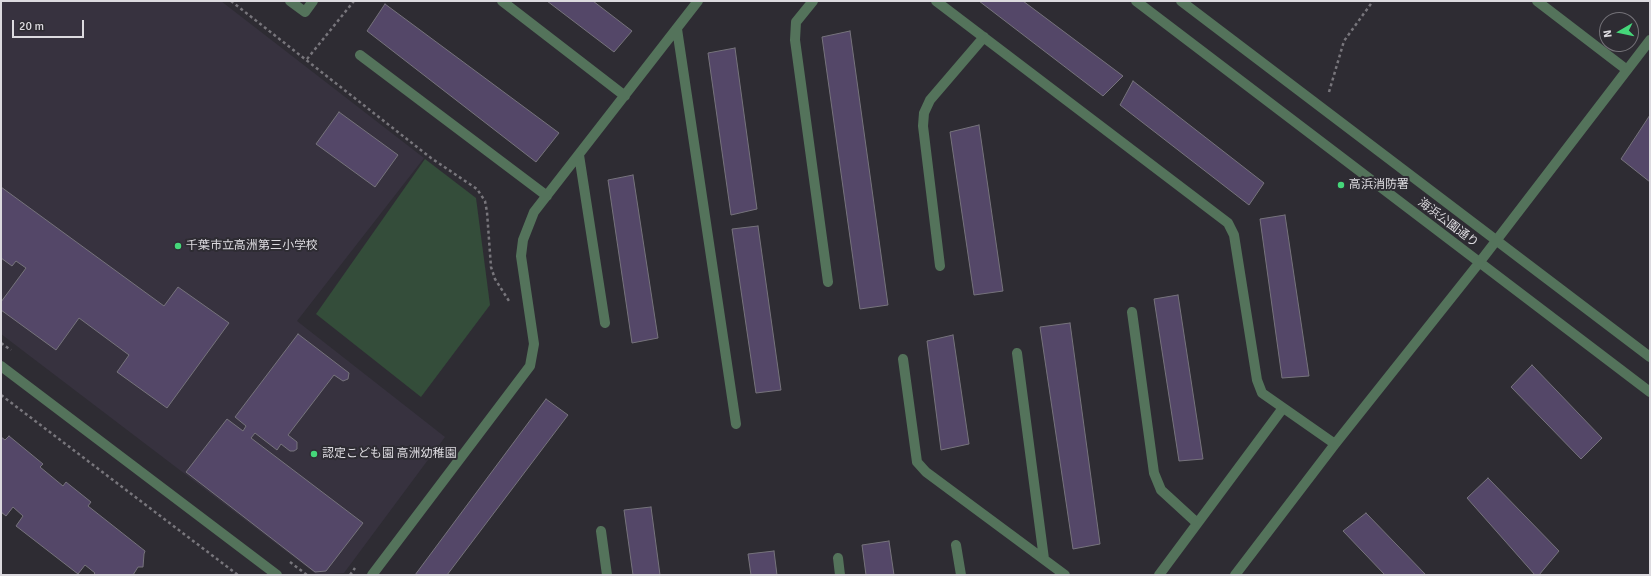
<!DOCTYPE html>
<meta charset="utf-8">
<style>
body{margin:0}
#map{position:relative;width:1651px;height:576px;overflow:hidden;background:#2e2c33;font-family:Signika,sans-serif}
canvas{display:block}
.frame{position:absolute;inset:0;border:2px solid #dcdadf;pointer-events:none}
.north{position:absolute;left:1599px;top:12px;width:40px;height:40px;box-sizing:border-box;background:#2e2c33;border:1px solid #747278;border-radius:50%;rotate:261deg;font-size:11px;font-weight:700;line-height:16px;text-align:center;color:#dcdadf}
.north::after{content:'';display:block;margin:auto;width:14px;height:18px;background:#45d77a;clip-path:polygon(50% 0,100% 100%,50% 72%,0 100%)}
.scale{position:absolute;left:12px;top:20px;width:72px;height:18px;box-sizing:border-box;border:2px solid #dcdadf;border-top:0;padding-left:5px;font-size:12px;line-height:14px;white-space:nowrap;color:#dcdadf;-webkit-text-stroke:3px #2e2c33;paint-order:stroke}
</style>
<div id="map">
<canvas width="1651" height="576"></canvas>
<div class="frame"></div>
<div class="north">N</div>
<div class="scale">20 m</div>
</div>
<script>
const ctx = document.querySelector('canvas').getContext('2d');
ctx.lineJoin = 'round';
function paint(path, color) {
  ctx.fillStyle = color;
  ctx.fill(path, 'evenodd');
}
function poly(rows) {
  const path = new Path2D();
  for (const r of rows) {
    path.moveTo(r[0], r[1]);
    for (let i = 2; i < r.length; i += 2) path.lineTo(r[i], r[i + 1]);
  }
  return path;
}
function trace(path, color, width, dash) {
  ctx.strokeStyle = color;
  ctx.lineWidth = width;
  ctx.lineCap = dash ? 'butt' : 'round';
  ctx.setLineDash(dash || []);
  ctx.stroke(path);
}
function write(font, color, halo, rows, align = 'center') {
  ctx.font = font + ' Signika,"Noto Sans JP",sans-serif';
  ctx.lineWidth = 4;
  ctx.setLineDash([]);
  ctx.textBaseline = 'middle';
  ctx.strokeStyle = halo;
  ctx.fillStyle = color;
  for (const [text, x, y, turn = 0] of rows) {
    ctx.save();
    ctx.translate(x, y);
    ctx.rotate((+turn || 0) * Math.PI / 180);
    ctx.textAlign = isNaN(turn) ? turn : align;
    if (halo) ctx.strokeText(text, 0, 0);
    ctx.fillText(text, 0, 0);
    ctx.restore();
  }
}
paint(poly([
 [1,1,221,1,424,158,297,321,445,437,344,573,317,575,181,471,289,333,181,471,1,334]
]), '#37323f');
paint(poly([
 [425,159,476,198,490,305,421,397,316,314]
]), '#344d3a');
const building = poly([
 [547,1,593,1,632,31,614,52,547,1],
 [979,1,1023,1,1123,76,1103,96,979,1],
 [385,4,559,133,536,162,367,31,385,4],
 [850,31,888,305,860,309,822,37,850,31],
 [735,48,757,209,731,215,708,53,735,48],
 [1133,81,1264,183,1249,205,1120,105,1133,81],
 [339,112,398,155,375,187,316,144,339,112],
 [1650,115,1650,182,1621,159,1650,115],
 [979,125,1003,291,974,295,950,132,979,125],
 [633,175,658,338,632,343,608,180,633,175],
 [1,187,164,306,178,287,229,323,167,408,117,372,129,355,79,318,56,350,1,310,1,302,26,268,16,261,12,266,1,258,1,187],
 [1285,215,1309,376,1282,378,1260,219,1285,215],
 [758,226,781,390,756,393,732,229,758,226],
 [1178,295,1203,459,1179,461,1154,299,1178,295],
 [1070,323,1100,544,1073,549,1040,327,1070,323],
 [298,334,349,373,348,379,343,381,334,375,288,435,297,442,297,449,294,451,290,451,281,444,277,450,255,433,251,438,363,523,326,571,315,572,186,472,227,419,243,431,246,426,235,417,298,334],
 [953,335,969,444,941,450,927,341,953,335],
 [1532,365,1602,438,1581,459,1511,387,1532,365],
 [546,399,568,415,447,575,415,575,546,399],
 [9,436,43,464,40,467,63,486,66,482,91,502,88,506,145,551,144,554,143,567,138,567,133,575,93,575,95,573,85,565,78,574,16,526,23,516,13,507,6,516,1,512,1,437,5,440,9,436],
 [1488,478,1559,551,1539,575,1535,575,1467,498,1488,478],
 [651,507,660,575,633,575,624,510,651,507],
 [1366,513,1426,575,1385,575,1343,531,1366,513],
 [889,541,894,575,866,575,862,545,889,541],
 [774,551,777,575,751,575,748,554,774,551]
]);
paint(building, '#544768');
trace(building, '#76737c', 1);
trace(poly([
 [231,1,431,158,477,189,485,201,487,212,491,267,495,279,509,301],
 [307,59,354,1],
 [1329,92,1344,41,1373,1],
 [1,343,11,350],
 [1,395,238,575],
 [290,562,307,575],
 [350,575,355,568]
]), '#78767c', 2.5, [3, 3]);
trace(poly([
 [290,1,305,12,313,1],
 [502,1,625,96],
 [813,1,796,22,795,40,828,282],
 [936,1,1228,223,1234,235,1257,380,1262,393,1335,444],
 [1136,1,1650,392],
 [1181,1,1650,357],
 [1537,1,1627,70],
 [677,29,736,424],
 [360,55,547,196],
 [579,155,605,323],
 [940,266,923,126,924,113,930,100,984,37],
 [1132,312,1154,473,1161,490,1197,523],
 [1017,353,1044,559],
 [903,359,917,462,926,472,1065,575],
 [1,366,277,575],
 [601,531,607,575],
 [956,545,961,575],
 [838,558,840,575],
 [372,575,530,366,534,344,521,256,523,240,534,212,698,1],
 [1159,575,1283,408],
 [1235,575,1335,444,1479,263,1650,40]
]), '#54735b', 10);
for (const [x, y, r, color] of [
 [1341,185,4,"#45d77a"],
 [178,246,4,"#45d77a"],
 [314,454,4,"#45d77a"]
]) {
  const dot = new Path2D();
  dot.arc(x, y, r, 0, 2 * Math.PI);
  ctx.fillStyle = color;
  ctx.fill(dot);
  trace(dot, '#2e2c33', 1.5);
}
write('12px', '#dcdadf', '#2e2c33', [
 ["高浜消防署",1349,185],
 ["千葉市立高洲第三小学校",186,246],
 ["認定こども園 高洲幼稚園",322,454]
], 'left');
write('12px', '#dcdadf', '#2e2c33', [
 ["海浜公園通り",1448,223,37]
]);
</script>
